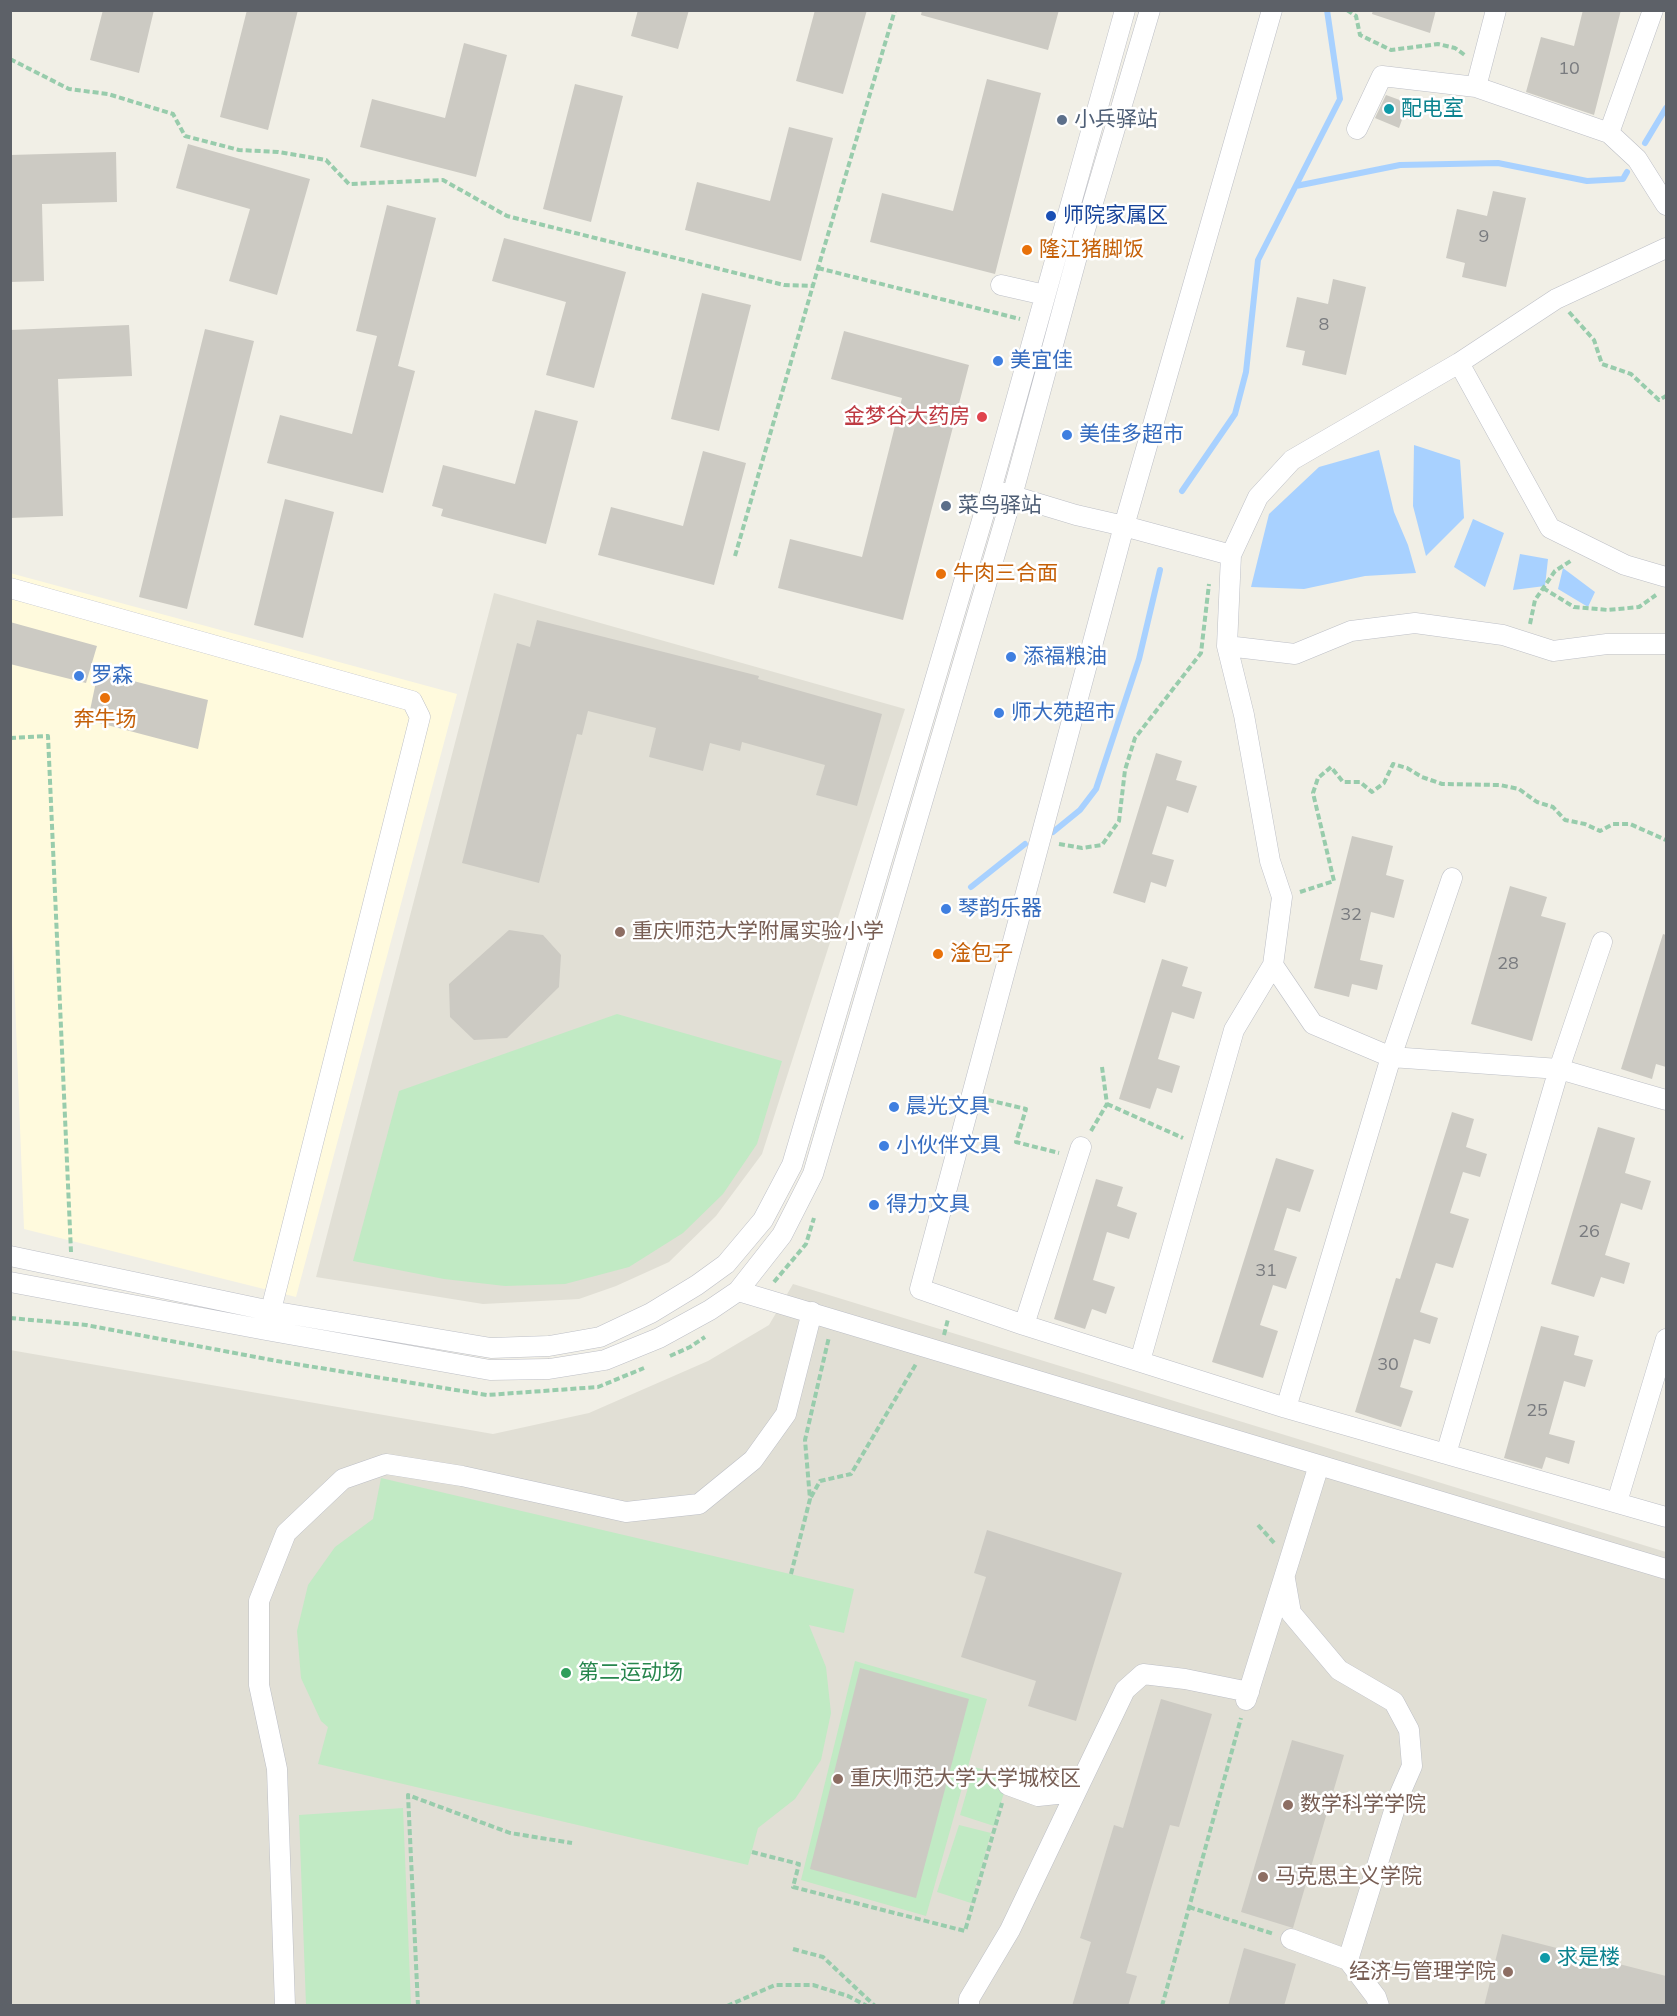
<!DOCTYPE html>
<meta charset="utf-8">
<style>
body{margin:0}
#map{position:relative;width:1677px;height:2016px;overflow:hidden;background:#f1efe6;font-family:Mulish,sans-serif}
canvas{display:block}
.frame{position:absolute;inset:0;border:12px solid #5d6168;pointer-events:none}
</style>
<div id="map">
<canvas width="1677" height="2016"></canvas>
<div class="frame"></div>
</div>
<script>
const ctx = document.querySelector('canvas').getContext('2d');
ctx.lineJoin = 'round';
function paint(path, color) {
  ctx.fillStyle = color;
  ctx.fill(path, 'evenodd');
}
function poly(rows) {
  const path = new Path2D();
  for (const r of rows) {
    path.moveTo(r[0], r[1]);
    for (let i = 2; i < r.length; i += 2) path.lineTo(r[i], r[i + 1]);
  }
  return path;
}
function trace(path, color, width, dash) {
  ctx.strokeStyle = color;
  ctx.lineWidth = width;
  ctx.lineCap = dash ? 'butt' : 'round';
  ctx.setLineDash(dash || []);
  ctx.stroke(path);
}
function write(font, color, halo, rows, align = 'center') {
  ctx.font = font + ' Mulish,"Noto Sans SC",sans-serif';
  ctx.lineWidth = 5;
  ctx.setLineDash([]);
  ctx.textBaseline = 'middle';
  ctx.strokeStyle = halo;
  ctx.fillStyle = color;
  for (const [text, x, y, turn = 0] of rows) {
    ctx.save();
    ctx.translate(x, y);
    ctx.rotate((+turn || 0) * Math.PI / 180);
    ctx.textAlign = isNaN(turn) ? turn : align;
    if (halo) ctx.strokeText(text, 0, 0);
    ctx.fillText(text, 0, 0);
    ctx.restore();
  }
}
paint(poly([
 [10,573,457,694,296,1297,24,1229,11,899]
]), '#fffadd');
paint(poly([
 [494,593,905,709,762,1154,716,1216,669,1262,616,1286,579,1299,483,1304,316,1277],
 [793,1284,1666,1552,1666,2005,11,2005,10,1350,493,1434,589,1413,708,1361,769,1325]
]), '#e1dfd5');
paint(poly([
 [617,1014,782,1061,757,1144,723,1194,683,1233,629,1267,565,1284,505,1286,444,1279,353,1261,399,1091],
 [381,1478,854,1589,844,1633,809,1625,826,1667,831,1713,821,1760,795,1799,758,1828,748,1865,318,1764,328,1727,321,1721,301,1678,297,1631,308,1585,335,1547,373,1519],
 [855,1661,987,1699,926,1916,801,1880],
 [974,1767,1009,1776,994,1826,960,1815],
 [403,1808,411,2005,306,2005,299,1815],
 [959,1825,991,1833,971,1903,937,1892]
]), '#c1eac4');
paint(poly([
 [1414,445,1460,460,1464,518,1426,556,1413,506],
 [1379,450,1394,512,1408,545,1416,573,1365,576,1304,589,1251,587,1269,514,1319,467],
 [1473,519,1504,533,1485,587,1454,567],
 [1520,554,1548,559,1545,586,1513,590],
 [1563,568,1595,592,1588,607,1558,589]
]), '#a8d1ff');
trace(poly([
 [1645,143,1666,108],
 [1296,186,1400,165,1498,163,1587,181,1623,179,1627,172],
 [1182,491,1235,414,1246,372,1258,260,1340,99,1327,10],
 [1053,832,1080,810,1096,789,1139,659,1160,570],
 [971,887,1025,844]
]), '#a8d1ff', 6);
paint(poly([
 [103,10,154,10,139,73,90,60],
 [247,10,298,10,268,130,220,117],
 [638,10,689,10,678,49,631,36],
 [815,10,867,10,843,94,796,81],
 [922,10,1059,10,1048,50,921,15],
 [1373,10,1436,10,1430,33,1372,14],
 [1583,10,1621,10,1594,115,1526,92,1541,37,1574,46],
 [464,43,507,55,476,177,360,147,372,99,445,118],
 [987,79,1041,93,995,274,870,242,882,193,953,211],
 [575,84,623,96,591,222,543,209],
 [1386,95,1408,103,1399,128,1375,118],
 [789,127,833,138,801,261,685,230,697,182,770,201],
 [188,144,310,179,277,295,229,281,250,209,176,188],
 [116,152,117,202,42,204,44,281,10,282,10,155],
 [1493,191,1526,198,1506,287,1462,277,1465,263,1446,258,1457,209,1487,216],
 [387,205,436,218,398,366,415,371,383,493,267,463,280,415,352,434,377,336,356,331],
 [504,238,626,272,594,388,546,375,566,302,492,281],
 [1333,279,1366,287,1346,375,1302,365,1305,351,1286,347,1297,297,1328,304],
 [702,293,751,305,719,431,671,419],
 [129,325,132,376,58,379,63,516,10,518,10,330],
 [205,329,254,341,187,609,139,597],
 [844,331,969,365,903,620,778,588,790,539,862,557,902,398,831,379],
 [535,410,578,421,546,544,441,516,443,509,432,506,443,465,515,484],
 [703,451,746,463,714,585,598,555,611,507,683,526],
 [285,499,334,512,303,638,254,625],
 [537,620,759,676,758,679,882,714,857,806,816,795,825,765,742,742,740,751,710,743,703,771,649,757,656,728,588,711,582,735,577,734,539,883,462,863,517,643,530,647],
 [10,622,97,646,86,683,10,664],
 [98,672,208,700,198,749,88,720],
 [1156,753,1182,761,1176,780,1197,786,1188,813,1167,806,1152,854,1174,860,1166,887,1151,882,1145,903,1113,893],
 [1352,836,1393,846,1386,875,1404,880,1394,918,1371,912,1360,960,1383,965,1377,990,1352,984,1349,997,1314,988],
 [1510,886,1547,897,1541,916,1566,923,1532,1041,1471,1024],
 [509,930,543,935,561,955,559,987,507,1038,474,1040,450,1017,449,984],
 [1663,934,1666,935,1666,1067,1656,1064,1652,1079,1621,1069],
 [1162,959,1188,967,1182,986,1202,992,1194,1019,1172,1012,1158,1059,1180,1066,1172,1093,1157,1088,1150,1109,1119,1099],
 [1452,1112,1474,1119,1466,1147,1487,1154,1480,1177,1463,1172,1450,1213,1469,1219,1453,1268,1436,1263,1420,1312,1438,1318,1430,1344,1414,1339,1400,1387,1413,1391,1401,1427,1355,1412,1396,1278,1400,1279],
 [1598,1127,1635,1138,1625,1173,1651,1181,1642,1210,1621,1203,1605,1255,1630,1263,1624,1284,1601,1277,1594,1297,1551,1284],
 [1276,1158,1314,1170,1300,1212,1287,1208,1274,1250,1297,1257,1286,1289,1273,1285,1260,1325,1278,1331,1263,1378,1212,1362],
 [1096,1179,1123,1187,1117,1206,1137,1213,1129,1239,1107,1232,1093,1280,1115,1287,1106,1314,1092,1309,1085,1329,1054,1319],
 [1541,1326,1579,1336,1574,1355,1593,1360,1585,1387,1564,1381,1549,1434,1575,1441,1569,1464,1546,1457,1542,1469,1504,1458],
 [987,1530,1122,1573,1076,1721,1028,1706,1036,1681,961,1657,986,1577,974,1573],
 [860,1668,969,1699,916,1898,810,1869],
 [1161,1699,1212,1714,1179,1827,1170,1825,1126,1973,1137,1976,1128,2006,1072,2006,1091,1942,1080,1938,1114,1825,1123,1828],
 [1292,1740,1344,1755,1293,1928,1241,1912],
 [1502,1934,1666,1976,1666,2006,1484,2006],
 [1244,1948,1296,1964,1284,2006,1228,2006]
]), '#cccac3');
const minor = poly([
 [1272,10,1124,526,920,1289,1024,1325,1286,1408,1446,1454],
 [1476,87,1496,10],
 [1357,129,1382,76,1476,87,1609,133,1637,159,1666,205],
 [1609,133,1653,10],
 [1001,285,1045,295],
 [1459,363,1550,528,1625,565,1666,577],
 [1000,492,1076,515,1124,526,1231,555,1227,646,1244,715,1270,861,1282,897,1273,965,1313,1024,1391,1057,1559,1069,1666,1100],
 [1231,555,1258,497,1292,460,1459,363,1556,299,1666,248],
 [10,588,412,701,420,717,268,1322],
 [1227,646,1295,654,1351,631,1415,623,1503,635,1553,651,1607,644,1666,644],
 [1602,942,1559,1069,1446,1454,1666,1517],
 [10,1256,271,1311,491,1348,549,1346,600,1337,651,1313,697,1285,726,1264,763,1220,792,1165,991,490,1125,10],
 [10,1282,266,1330,490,1370,549,1369,605,1360,659,1338,710,1310,738,1291,782,1235,813,1174,1012,496,1076,260,1150,10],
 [738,1291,1666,1569],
 [1024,1325,1081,1147],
 [1140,1361,1234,1030,1273,965],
 [1286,1408,1391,1057,1452,878],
 [1617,1502,1666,1339],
 [1285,1579,1291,1613,1339,1670,1394,1702,1409,1730,1412,1766,1398,1798,1348,1960],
 [1246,1700,1319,1465],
 [1008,1785,1038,1796,1076,1792,1125,1690,1143,1674,1185,1679,1249,1692],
 [1291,1939,1348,1960,1376,1997,1379,2006],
 [285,2006,277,1769,259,1685,259,1601,286,1533,343,1479,386,1464,462,1476,626,1512,699,1504,753,1460,786,1414,812,1312],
 [969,2006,969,1999,1010,1930,1076,1792]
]);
trace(minor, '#bdbfc6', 21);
trace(poly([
 [1347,10,1356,16,1360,35,1391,50,1438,44,1455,48,1466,56],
 [10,59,69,89,108,94,173,114,185,136,239,150,278,152,326,160,349,184,443,180,507,216,784,285,813,286],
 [818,268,1020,319],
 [1569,312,1594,340,1602,364,1631,374,1659,400,1666,396],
 [735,556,818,268,895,10],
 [1543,588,1574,607,1608,610,1639,607,1656,595],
 [1530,624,1535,600,1555,571,1572,560],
 [10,738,48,736,71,1252],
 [1059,844,1082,848,1102,845,1119,821,1125,770,1135,738,1201,653,1209,584],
 [1300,892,1334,881,1313,793,1318,778,1331,767,1343,782,1360,782,1372,792,1384,783,1393,764,1407,768,1422,777,1442,784,1500,785,1519,789,1537,802,1553,807,1565,820,1585,824,1600,831,1613,824,1630,824,1666,840],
 [988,1100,1026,1109,1016,1142,1059,1153],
 [1107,1104,1183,1138],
 [1091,1131,1107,1104,1102,1067],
 [774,1282,806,1244,814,1218],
 [10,1318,86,1325,277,1361,487,1395,598,1387,644,1368],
 [944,1335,948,1319],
 [670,1356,690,1347,705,1337],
 [811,1497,820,1481,851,1474,916,1364],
 [1258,1525,1276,1545],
 [791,1574,810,1499,805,1440,829,1337],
 [752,1852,799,1864,793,1887,965,1931,1002,1803],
 [1189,1907,1274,1934],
 [793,1949,823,1957,875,2006],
 [418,2006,408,1795,510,1833,572,1843],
 [727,2006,775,1985,813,1985,848,1996,867,2006],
 [1162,2006,1241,1718]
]), '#98ccac', 4, [6, 3]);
trace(minor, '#fff', 20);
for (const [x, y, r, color] of [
 [1389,109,6,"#0f9aa8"],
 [1062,120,6,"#5c6f8a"],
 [1051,216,6,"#1a4fb4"],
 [1027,250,6,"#e8710a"],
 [998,361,6,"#3f7fe0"],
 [982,417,6,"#e0444e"],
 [1067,435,6,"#3f7fe0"],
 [946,506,6,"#5c6f8a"],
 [941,574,6,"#e8710a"],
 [1011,657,6,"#3f7fe0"],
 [79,676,6,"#3f7fe0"],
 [105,698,6,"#e8710a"],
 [999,713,6,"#3f7fe0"],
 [946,909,6,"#3f7fe0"],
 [620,932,6,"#8d6e63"],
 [938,954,6,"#e8710a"],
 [894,1107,6,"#3f7fe0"],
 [884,1146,6,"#3f7fe0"],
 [874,1205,6,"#3f7fe0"],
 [566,1673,6,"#2e9e5b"],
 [838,1779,6,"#8d6e63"],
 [1288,1805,6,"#8d6e63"],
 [1263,1877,6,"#8d6e63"],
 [1545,1958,6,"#0f9aa8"],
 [1508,1972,6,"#8d6e63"]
]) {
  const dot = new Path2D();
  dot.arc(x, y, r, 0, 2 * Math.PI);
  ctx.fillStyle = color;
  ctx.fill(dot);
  trace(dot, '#fff', 2);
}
write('18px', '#797b7f', null, [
 ["10",1569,69],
 ["9",1484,237],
 ["8",1324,325],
 ["32",1351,915],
 ["28",1508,964],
 ["26",1589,1232],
 ["31",1266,1271],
 ["30",1388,1365],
 ["25",1537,1411]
]);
write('21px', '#0d838f', '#fff', [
 ["配电室",1401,109],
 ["求是楼",1557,1958]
], 'left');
write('21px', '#4e5e75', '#fff', [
 ["小兵驿站",1074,120],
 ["菜鸟驿站",958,506]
], 'left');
write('21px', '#164399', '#fff', [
 ["师院家属区",1063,216]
], 'left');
write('21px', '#c56008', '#fff', [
 ["隆江猪脚饭",1039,250],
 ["牛肉三合面",953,574],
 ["奔牛场",105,720,"center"],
 ["淦包子",950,954]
], 'left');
write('21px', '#366cbe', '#fff', [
 ["美宜佳",1010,361],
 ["美佳多超市",1079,435],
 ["添福粮油",1023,657],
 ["罗森",91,676],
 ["师大苑超市",1011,713],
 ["琴韵乐器",958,909],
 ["晨光文具",906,1107],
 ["小伙伴文具",896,1146],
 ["得力文具",886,1205]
], 'left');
write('21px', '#be3a42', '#fff', [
 ["金梦谷大药房",970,417]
], 'right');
write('21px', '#785e54', '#fff', [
 ["重庆师范大学附属实验小学",632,932],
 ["重庆师范大学大学城校区",850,1779],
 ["数学科学学院",1300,1805],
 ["马克思主义学院",1275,1877],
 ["经济与管理学院",1496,1972,"right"]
], 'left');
write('21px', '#27864d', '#fff', [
 ["第二运动场",578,1673]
], 'left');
</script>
